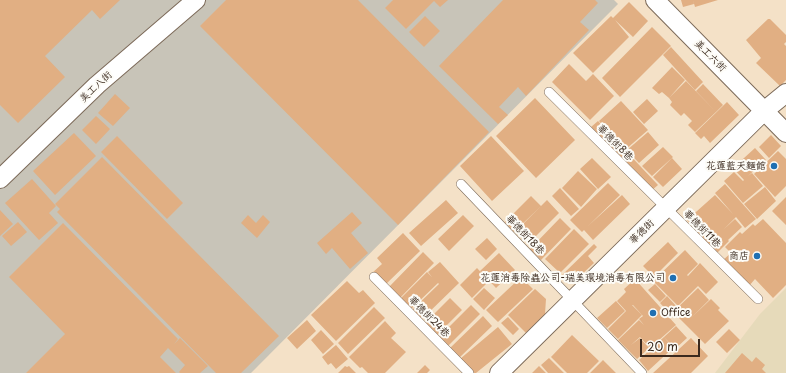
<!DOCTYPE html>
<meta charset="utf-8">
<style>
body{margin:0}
#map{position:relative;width:786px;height:373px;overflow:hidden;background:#f4e1c7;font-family:"Playpen Sans",sans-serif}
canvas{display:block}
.scale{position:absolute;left:640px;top:339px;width:60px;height:18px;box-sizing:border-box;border:2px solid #3b2a1e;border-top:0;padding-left:5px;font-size:12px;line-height:14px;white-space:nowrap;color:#3b2a1e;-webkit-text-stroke:3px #fdfcf7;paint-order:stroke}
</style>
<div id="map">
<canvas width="786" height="373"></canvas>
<div class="scale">20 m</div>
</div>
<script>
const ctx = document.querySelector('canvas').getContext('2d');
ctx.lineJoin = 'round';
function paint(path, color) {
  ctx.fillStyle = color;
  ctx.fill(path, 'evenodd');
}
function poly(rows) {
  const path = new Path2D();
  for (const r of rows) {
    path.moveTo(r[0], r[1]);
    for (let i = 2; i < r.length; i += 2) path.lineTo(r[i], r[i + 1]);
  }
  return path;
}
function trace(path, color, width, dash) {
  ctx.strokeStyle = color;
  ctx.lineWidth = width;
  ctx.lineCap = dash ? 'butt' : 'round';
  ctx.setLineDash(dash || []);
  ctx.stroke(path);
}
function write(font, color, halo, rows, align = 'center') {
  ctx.font = font + ' "Playpen Sans","LXGW WenKai TC",sans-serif';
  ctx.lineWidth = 4;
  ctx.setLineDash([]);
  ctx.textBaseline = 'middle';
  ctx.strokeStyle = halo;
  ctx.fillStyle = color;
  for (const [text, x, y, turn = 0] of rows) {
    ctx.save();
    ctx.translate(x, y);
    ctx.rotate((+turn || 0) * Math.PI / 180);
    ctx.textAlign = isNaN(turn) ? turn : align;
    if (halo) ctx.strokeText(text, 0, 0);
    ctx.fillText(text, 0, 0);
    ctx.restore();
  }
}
paint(poly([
 [786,288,786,373,715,373,760,314]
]), '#e6daba');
paint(poly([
 [0,0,614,0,618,4,251,373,0,373]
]), '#c8c4b8');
paint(poly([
 [0,0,120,0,100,19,92,10,45,56,65,77,18,123,0,105],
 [226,0,358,0,489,132,398,225,200,26],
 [393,0,448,0,440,7,434,1,406,29,385,8],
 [503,0,595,0,598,3,580,22,589,30,526,96,518,87,499,107,508,115,498,124,439,66],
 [681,0,693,0,694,4,683,7],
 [693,0,718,0,695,7],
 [629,2,648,21,633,37,615,20,629,37,593,73,573,53,611,16,613,18],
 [425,16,440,31,424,47,409,32],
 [768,19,770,19,786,35,786,42,784,44,786,46,786,80,780,86,756,63,761,58,746,40],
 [652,27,671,46,620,97,602,78],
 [671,47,703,82,695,90,663,55],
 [569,64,586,81,593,74,614,96,590,120,552,82],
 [672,67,685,80,669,98,662,92,659,94,652,88],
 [686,81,716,112,695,132,688,125,692,121,684,113,681,116,670,105,672,102,669,98],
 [703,84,723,105,716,112,696,91],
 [115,94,130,108,113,126,98,113],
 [535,98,575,140,536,178,496,136],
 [647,99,658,111,644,124,633,112],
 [621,101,648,130,625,150,658,185,651,191,591,127,598,121,611,135,599,121],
 [727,102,739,115,710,143,704,136,701,139,695,133],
 [96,116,110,129,96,144,82,130],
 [648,132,659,145,639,163,627,150],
 [74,133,96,156,55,195,33,171],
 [771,135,781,146,769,158,759,147],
 [117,136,183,203,167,219,101,152],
 [491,136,524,171,492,201,460,166],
 [663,147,673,157,652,176,642,166],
 [755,148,766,160,748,176,752,173,763,186,743,203,724,181,734,172,743,181,744,180,733,168],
 [778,151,786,159,786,186,775,197,754,174],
 [102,157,279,336,241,373,216,373,57,212,60,209,55,204],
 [592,158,611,177,598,189,580,169],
 [672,158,682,169,663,187,653,177],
 [578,171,597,189,581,207,562,188],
 [32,179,56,206,49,213,58,223,39,240,5,203],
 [608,183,620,195,588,226,622,195,630,204,593,240,584,230,582,232,570,220],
 [725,184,756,219,745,228,736,217,723,230,735,219,742,227,728,240,729,241,717,253,697,231,709,220,697,230,687,220,715,195,733,214,715,193],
 [765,187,776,201,757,219,744,204],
 [560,188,579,209,571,216,552,196],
 [531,196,541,206,514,232,505,222],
 [786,197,786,225,772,211],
 [446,200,458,213,421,246,409,233],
 [547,200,559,213,532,240,520,227],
 [0,210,13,224,0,236],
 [352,212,362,223,351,233,368,253,350,269,332,248,326,254,317,243],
 [248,215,256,223,263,215,270,222,257,238,241,223],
 [463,215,474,226,449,251,438,239],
 [560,218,571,229,541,260,530,249],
 [763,219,786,243,786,285,773,298,755,279,749,286,723,260,731,253,725,247,740,232,742,234,753,224,755,226],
 [18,222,27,232,11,246,2,236],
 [63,223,178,339,174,344,180,338,208,366,200,373,180,373,179,372,185,365,168,348,160,357,176,373,26,373,65,334,9,277],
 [574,229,589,244,560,273,545,259],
 [403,233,420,251,384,286,372,273,382,264,377,258],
 [487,238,497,249,486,260,475,249],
 [668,242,678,253,654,277,643,266],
 [594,244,597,247,588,256,594,263,580,276,575,270,566,279,562,275],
 [685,250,698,264,687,275,688,276,700,263,718,282,706,294,698,286,678,306,653,281],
 [423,252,434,263,399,299,388,288],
 [499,253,515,270,496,288,480,271],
 [440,262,459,283,421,320,412,310,439,284,438,283,410,310,400,299,427,272,432,277,428,272],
 [477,268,489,281,472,298,460,285],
 [521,277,533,289,498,322,486,310],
 [635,279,676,325,650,348,640,337,631,345,640,338,649,348,637,359,618,340,639,320,644,325,639,319,643,316,633,305,632,305,642,315,618,339,608,329,626,311,617,301,626,292,624,289],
 [347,281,359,293,363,290,375,303,336,341,311,315],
 [655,284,666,296,660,302,648,290],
 [484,288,495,298,484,310,473,299],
 [698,288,709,300,692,317,711,299,720,308,718,310,729,321,705,344,673,312],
 [535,289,546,299,545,314,526,333,508,315],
 [667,296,677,307,670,314,660,303],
 [450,298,462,310,436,336,424,324],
 [616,301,625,311,607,328,597,318],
 [471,305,480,314,448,346,439,337],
 [374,307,385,318,348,354,338,343],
 [483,316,492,326,458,359,449,349],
 [508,317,519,329,513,335,501,323],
 [307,320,316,331,297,349,287,338],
 [385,321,396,333,391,338,406,352,385,373,368,373,362,367,360,368,349,357],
 [676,326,687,338,675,349,664,337],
 [498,327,512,344,476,373,470,373,460,359],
 [729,329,740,340,727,353,716,342],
 [321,330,334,344,323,354,311,340],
 [572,335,599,361,587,373,567,373,551,357],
 [664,337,673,348,648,371,639,360],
 [691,338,708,356,691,373,653,373],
 [336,345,348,359,336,369,331,363,328,365,322,357],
 [742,353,752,362,756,357,765,365,762,369,766,373,725,373],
 [549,358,564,373,548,373,541,365],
 [603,360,616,373,590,373],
 [425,365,430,370,427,373,417,373],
 [345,366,347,367,349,366,356,373,338,373],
 [539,366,546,373,532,373]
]), '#e1af83');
const lane = poly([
 [549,92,758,299],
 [461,184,642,373],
 [374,277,469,373]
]);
const street = poly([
 [655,0,786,133],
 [0,179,97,85,196,0],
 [499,373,764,111,786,93]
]);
trace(lane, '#7c6a59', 10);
trace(street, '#7c6a59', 20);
trace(lane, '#fff', 9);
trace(street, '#fff', 18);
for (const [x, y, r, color] of [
 [774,166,4,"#1f6fb2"],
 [757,256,4,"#1f6fb2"],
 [673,278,4,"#1f6fb2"],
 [653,313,4,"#1f6fb2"]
]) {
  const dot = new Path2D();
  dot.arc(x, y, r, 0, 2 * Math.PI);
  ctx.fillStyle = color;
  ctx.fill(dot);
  trace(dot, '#fdfcf7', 1.5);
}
write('10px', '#3b2a1e', '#fdfcf7', [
 ["美工六街",710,56,45],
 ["美工八街",96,87,-43],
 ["華德街8巷",615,143,45],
 ["華德街11巷",702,229,45],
 ["華德街",642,232,-45],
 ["華德街18巷",525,235,46],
 ["華德街24巷",429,317,45]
]);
write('10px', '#3b2a1e', '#fdfcf7', [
 ["花蓮藍天麵館",766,166],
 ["商店",749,256],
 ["花蓮消毒除蟲公司-瑞美環境消毒有限公司",665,278],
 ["Office",661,313,"left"]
], 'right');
</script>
